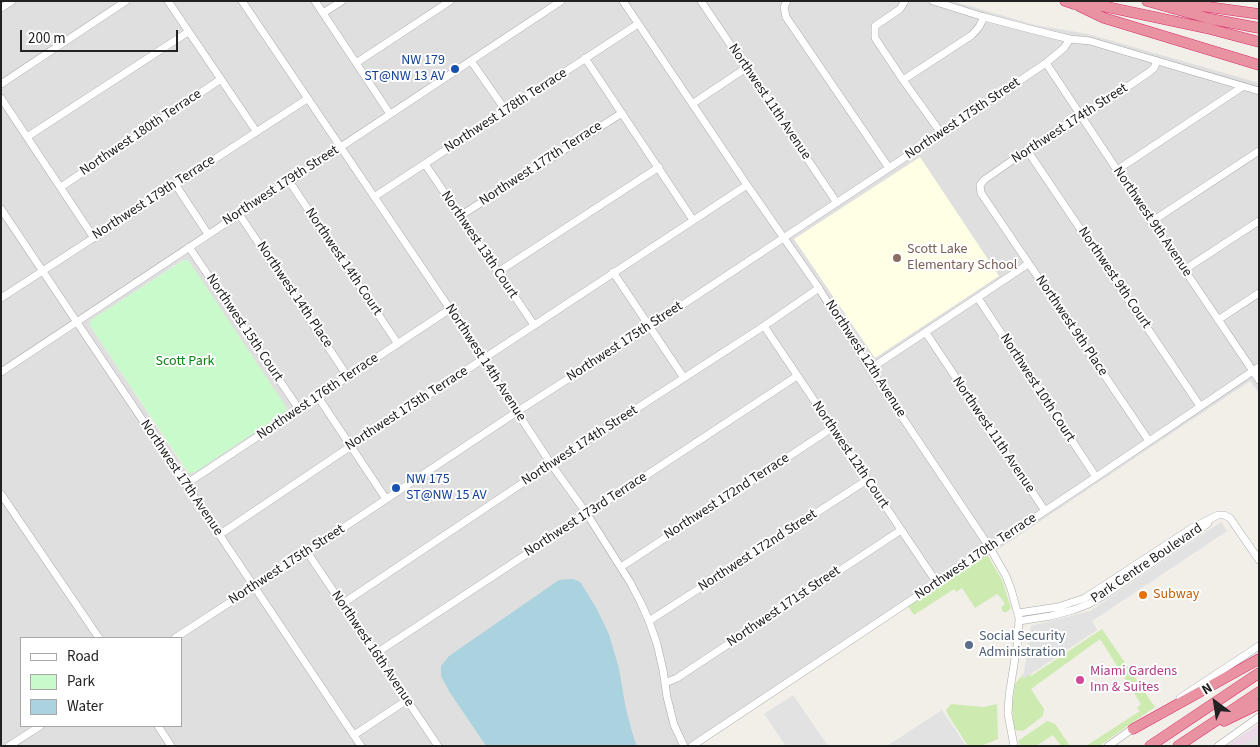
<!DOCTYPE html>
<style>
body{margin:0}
#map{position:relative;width:1260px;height:747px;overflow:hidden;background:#f2efe9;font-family:"Source Sans 3",sans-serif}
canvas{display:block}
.frame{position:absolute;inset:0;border:2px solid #222;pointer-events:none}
.legend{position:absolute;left:20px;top:637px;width:162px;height:90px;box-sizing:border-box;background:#fff;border:1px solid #a7a7a7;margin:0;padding:6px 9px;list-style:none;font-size:15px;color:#222}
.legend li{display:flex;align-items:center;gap:10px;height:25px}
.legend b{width:25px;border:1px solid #a7a7a7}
.north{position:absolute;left:1190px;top:677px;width:50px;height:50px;-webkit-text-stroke:4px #fff;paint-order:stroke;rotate:329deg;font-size:14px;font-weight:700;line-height:20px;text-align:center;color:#222}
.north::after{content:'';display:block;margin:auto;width:18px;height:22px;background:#222;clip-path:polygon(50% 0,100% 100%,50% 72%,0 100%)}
.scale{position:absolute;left:20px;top:30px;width:158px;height:22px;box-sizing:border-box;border:2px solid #222;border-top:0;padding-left:6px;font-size:15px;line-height:18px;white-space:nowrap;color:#222;-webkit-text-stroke:4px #fff;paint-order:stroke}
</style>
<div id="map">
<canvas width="1260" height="747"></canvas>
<div class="frame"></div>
<ul class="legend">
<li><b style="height:6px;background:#fff"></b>Road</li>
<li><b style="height:14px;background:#c8facc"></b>Park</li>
<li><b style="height:14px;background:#aad3df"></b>Water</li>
</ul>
<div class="north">N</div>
<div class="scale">200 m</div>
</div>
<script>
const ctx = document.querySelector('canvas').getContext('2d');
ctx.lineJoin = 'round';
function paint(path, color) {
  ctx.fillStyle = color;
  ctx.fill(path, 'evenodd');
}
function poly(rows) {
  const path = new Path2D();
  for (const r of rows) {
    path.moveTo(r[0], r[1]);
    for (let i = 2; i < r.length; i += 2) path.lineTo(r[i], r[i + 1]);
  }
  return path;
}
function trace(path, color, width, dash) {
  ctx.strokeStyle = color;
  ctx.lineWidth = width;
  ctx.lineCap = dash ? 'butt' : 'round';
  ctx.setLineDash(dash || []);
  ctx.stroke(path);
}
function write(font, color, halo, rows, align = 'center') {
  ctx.font = font + ' "Source Sans 3",sans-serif';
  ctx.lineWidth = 4;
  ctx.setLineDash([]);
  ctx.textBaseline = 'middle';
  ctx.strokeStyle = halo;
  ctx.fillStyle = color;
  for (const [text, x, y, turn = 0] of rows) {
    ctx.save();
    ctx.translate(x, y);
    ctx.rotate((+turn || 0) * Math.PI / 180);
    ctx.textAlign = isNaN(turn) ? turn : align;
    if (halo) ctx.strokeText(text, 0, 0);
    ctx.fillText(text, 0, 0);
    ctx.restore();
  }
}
paint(poly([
 [8,1,952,1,1035,25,1088,34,1259,83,1259,393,1250,381,988,556,983,556,697,746,637,746,634,738,626,709,619,668,609,634,597,609,581,583,450,693,486,746,1,746,1,5],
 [183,260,187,260,191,473,187,472,91,327,90,323,92,320],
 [21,638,181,638,181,726,21,726]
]), '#e0dfdf');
paint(poly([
 [1259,724,1259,746,1226,746]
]), '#ebdbe8');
paint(poly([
 [920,157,999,276,875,358,794,239]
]), '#ffffe5');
paint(poly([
 [983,556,988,556,1002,580,1011,608,1007,612,1003,612,1001,607,1005,604,1000,597,997,594,975,608,962,588,956,592,954,589,914,615,907,605],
 [1102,629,1155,707,1099,746,1086,746,1140,711,1137,708,1141,704,1100,639,1031,689,1044,709,1043,716,1023,731,1014,730,1012,708,1015,684,1026,671,1031,676],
 [951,704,984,707,997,704,998,739,981,746,968,746,948,715,946,710],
 [1047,721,1055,724,1070,746,1061,746,1053,735,1036,746,1020,746,1018,741]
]), '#cdebb0');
paint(poly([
 [184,260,189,261,286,407,287,409,285,412,195,472,191,473,188,472,91,327,90,323,91,320]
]), '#c8facc');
paint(poly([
 [1221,522,1227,531,1092,621,1097,630,1023,679,1031,626,1090,611],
 [793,695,828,746,786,746,764,714],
 [942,710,966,746,887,746],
 [1259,734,1259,746,1241,746]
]), '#e2e2e2');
paint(poly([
 [572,579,576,580,581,583,597,609,609,634,619,668,626,709,634,738,637,746,486,746,450,693,441,676,441,666,449,656,559,580]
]), '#aad3df');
const minor = poly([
 [168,1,256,131],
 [242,1,450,309,551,464,587,514,630,582,641,603,649,621,657,644,663,670,667,697,674,725,684,746],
 [315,1,390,114],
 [623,1,747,185,818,287,870,369,990,548,1006,576,1011,589,1019,618,1018,639,1009,696,1008,714,1014,746],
 [701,1,837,203],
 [787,1,784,7,786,17,889,168],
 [905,1,900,9,875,26,875,38,903,80,941,133],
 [933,1,984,17,1049,34,1070,39,1090,41,1259,91],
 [1,8,12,1],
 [323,13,342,1],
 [585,58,693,220],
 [471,61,506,111],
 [356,63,450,1],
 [1046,63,1117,170,1259,380],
 [903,80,972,35,979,27,984,17],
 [1,84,126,1],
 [1,98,94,238],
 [692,104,746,68],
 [27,137,188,32],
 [1027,150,1200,406],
 [425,164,534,325],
 [1117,170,1242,87],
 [289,181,398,344],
 [175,184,208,234],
 [61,187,221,79],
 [374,197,638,24],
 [1,209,361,746],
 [239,214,348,377],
 [460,216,622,113],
 [1151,222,1259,151],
 [189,247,299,409],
 [1184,270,1259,221],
 [498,272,659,167],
 [613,272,684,378],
 [1,298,307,99],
 [978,298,1096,477],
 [1218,320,1259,293],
 [764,326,937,583],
 [926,333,1045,511],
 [870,369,1028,264],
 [1,372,561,1],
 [318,397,386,499],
 [1149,441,981,193,980,185,984,180,1027,150,1073,120,1088,113,1148,73,1154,68,1157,61],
 [186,484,450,309],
 [1,494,99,638],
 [219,535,351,446,747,185],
 [307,552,438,746],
 [621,567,832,428],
 [342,604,551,464,764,326,819,288],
 [1018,613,1058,607,1085,598,1192,528,1218,515,1224,515,1230,518,1259,560],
 [649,621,867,480],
 [1019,621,1051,616,1073,610,1089,604,1106,594,1196,533,1208,523],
 [175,638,307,552,518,411,649,327,889,168,1046,63,1064,48,1070,39],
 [375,654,797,376],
 [665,683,677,678,901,530],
 [1180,698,1259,646],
 [158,726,171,746],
 [354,735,407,700],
 [9,746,40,726],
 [692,746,1096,477,1259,367],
 [1108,746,1135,727],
 [1218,746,1259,717]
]);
const highway = poly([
 [1065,1,1074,4,1098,5,1206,28,1259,42],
 [1147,1,1211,19,1259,28],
 [1166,1,1259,14],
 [1079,6,1104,18,1259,65],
 [1224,721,1259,704],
 [1133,729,1259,659],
 [1150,746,1259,673],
 [1178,746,1259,692]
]);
trace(minor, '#a9a9a9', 8);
trace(highway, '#dc2a67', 11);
trace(minor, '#fff', 7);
trace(highway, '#e892a2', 10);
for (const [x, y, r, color] of [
 [455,69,5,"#1a4fb4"],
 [897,258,5,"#8d6e63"],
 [396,488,5,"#1a4fb4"],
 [1143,595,5,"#e8710a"],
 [969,645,5,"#5c6f8a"],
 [1080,680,5,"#d1479c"]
]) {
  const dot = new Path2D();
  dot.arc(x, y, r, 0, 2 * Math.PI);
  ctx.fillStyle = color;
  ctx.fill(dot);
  trace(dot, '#fff', 2);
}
write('14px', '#164399', '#fff', [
 ["NW 179",445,61],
 ["ST@NW 13 AV",445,77],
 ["NW 175",406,480,"left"],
 ["ST@NW 15 AV",406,496,"left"]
], 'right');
write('14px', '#222', '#fff', [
 ["Northwest 11th Avenue",769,102,56],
 ["Northwest 178th Terrace",506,111,-33],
 ["Northwest 175th Street",963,119,-34],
 ["Northwest 174th Street",1070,124,-33],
 ["Northwest 180th Terrace",141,133,-34],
 ["Northwest 177th Terrace",541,164,-33],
 ["Northwest 179th Street",281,186,-33],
 ["Northwest 179th Terrace",154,198,-33],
 ["Northwest 9th Avenue",1152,222,56],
 ["Northwest 13th Court",479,245,56],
 ["Northwest 14th Court",343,262,56],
 ["Northwest 9th Court",1114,278,56],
 ["Northwest 14th Place",294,295,56],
 ["Northwest 9th Place",1071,326,56],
 ["Northwest 15th Court",244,328,56],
 ["Northwest 175th Street",625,342,-33],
 ["Northwest 12th Avenue",865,359,57],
 ["Northwest 14th Avenue",485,363,57],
 ["Northwest 10th Court",1037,388,57],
 ["Northwest 176th Terrace",318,397,-34],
 ["Northwest 175th Terrace",407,409,-33],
 ["Northwest 11th Avenue",993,435,56],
 ["Northwest 174th Street",580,446,-33],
 ["Northwest 12th Court",850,455,56],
 ["Northwest 17th Avenue",181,478,56],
 ["Northwest 172nd Terrace",727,497,-33],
 ["Northwest 173rd Terrace",586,515,-33],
 ["Northwest 172nd Street",758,551,-33],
 ["Northwest 170th Terrace",976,557,-34],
 ["Park Centre Boulevard",1147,564,-34],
 ["Northwest 175th Street",287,565,-33],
 ["Northwest 171st Street",784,607,-34],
 ["Northwest 16th Avenue",372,649,56]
]);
write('14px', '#785e54', '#fff', [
 ["Scott Lake",907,250],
 ["Elementary School",907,266]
], 'left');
write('14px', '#0c8416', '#fff', [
 ["Scott Park",185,362]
]);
write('14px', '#c56008', '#fff', [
 ["Subway",1153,595]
], 'left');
write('14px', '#4e5e75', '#fff', [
 ["Social Security",979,637],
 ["Administration",979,653]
], 'left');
write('14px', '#b23c85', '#fff', [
 ["Miami Gardens",1090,672],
 ["Inn & Suites",1090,688]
], 'left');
</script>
